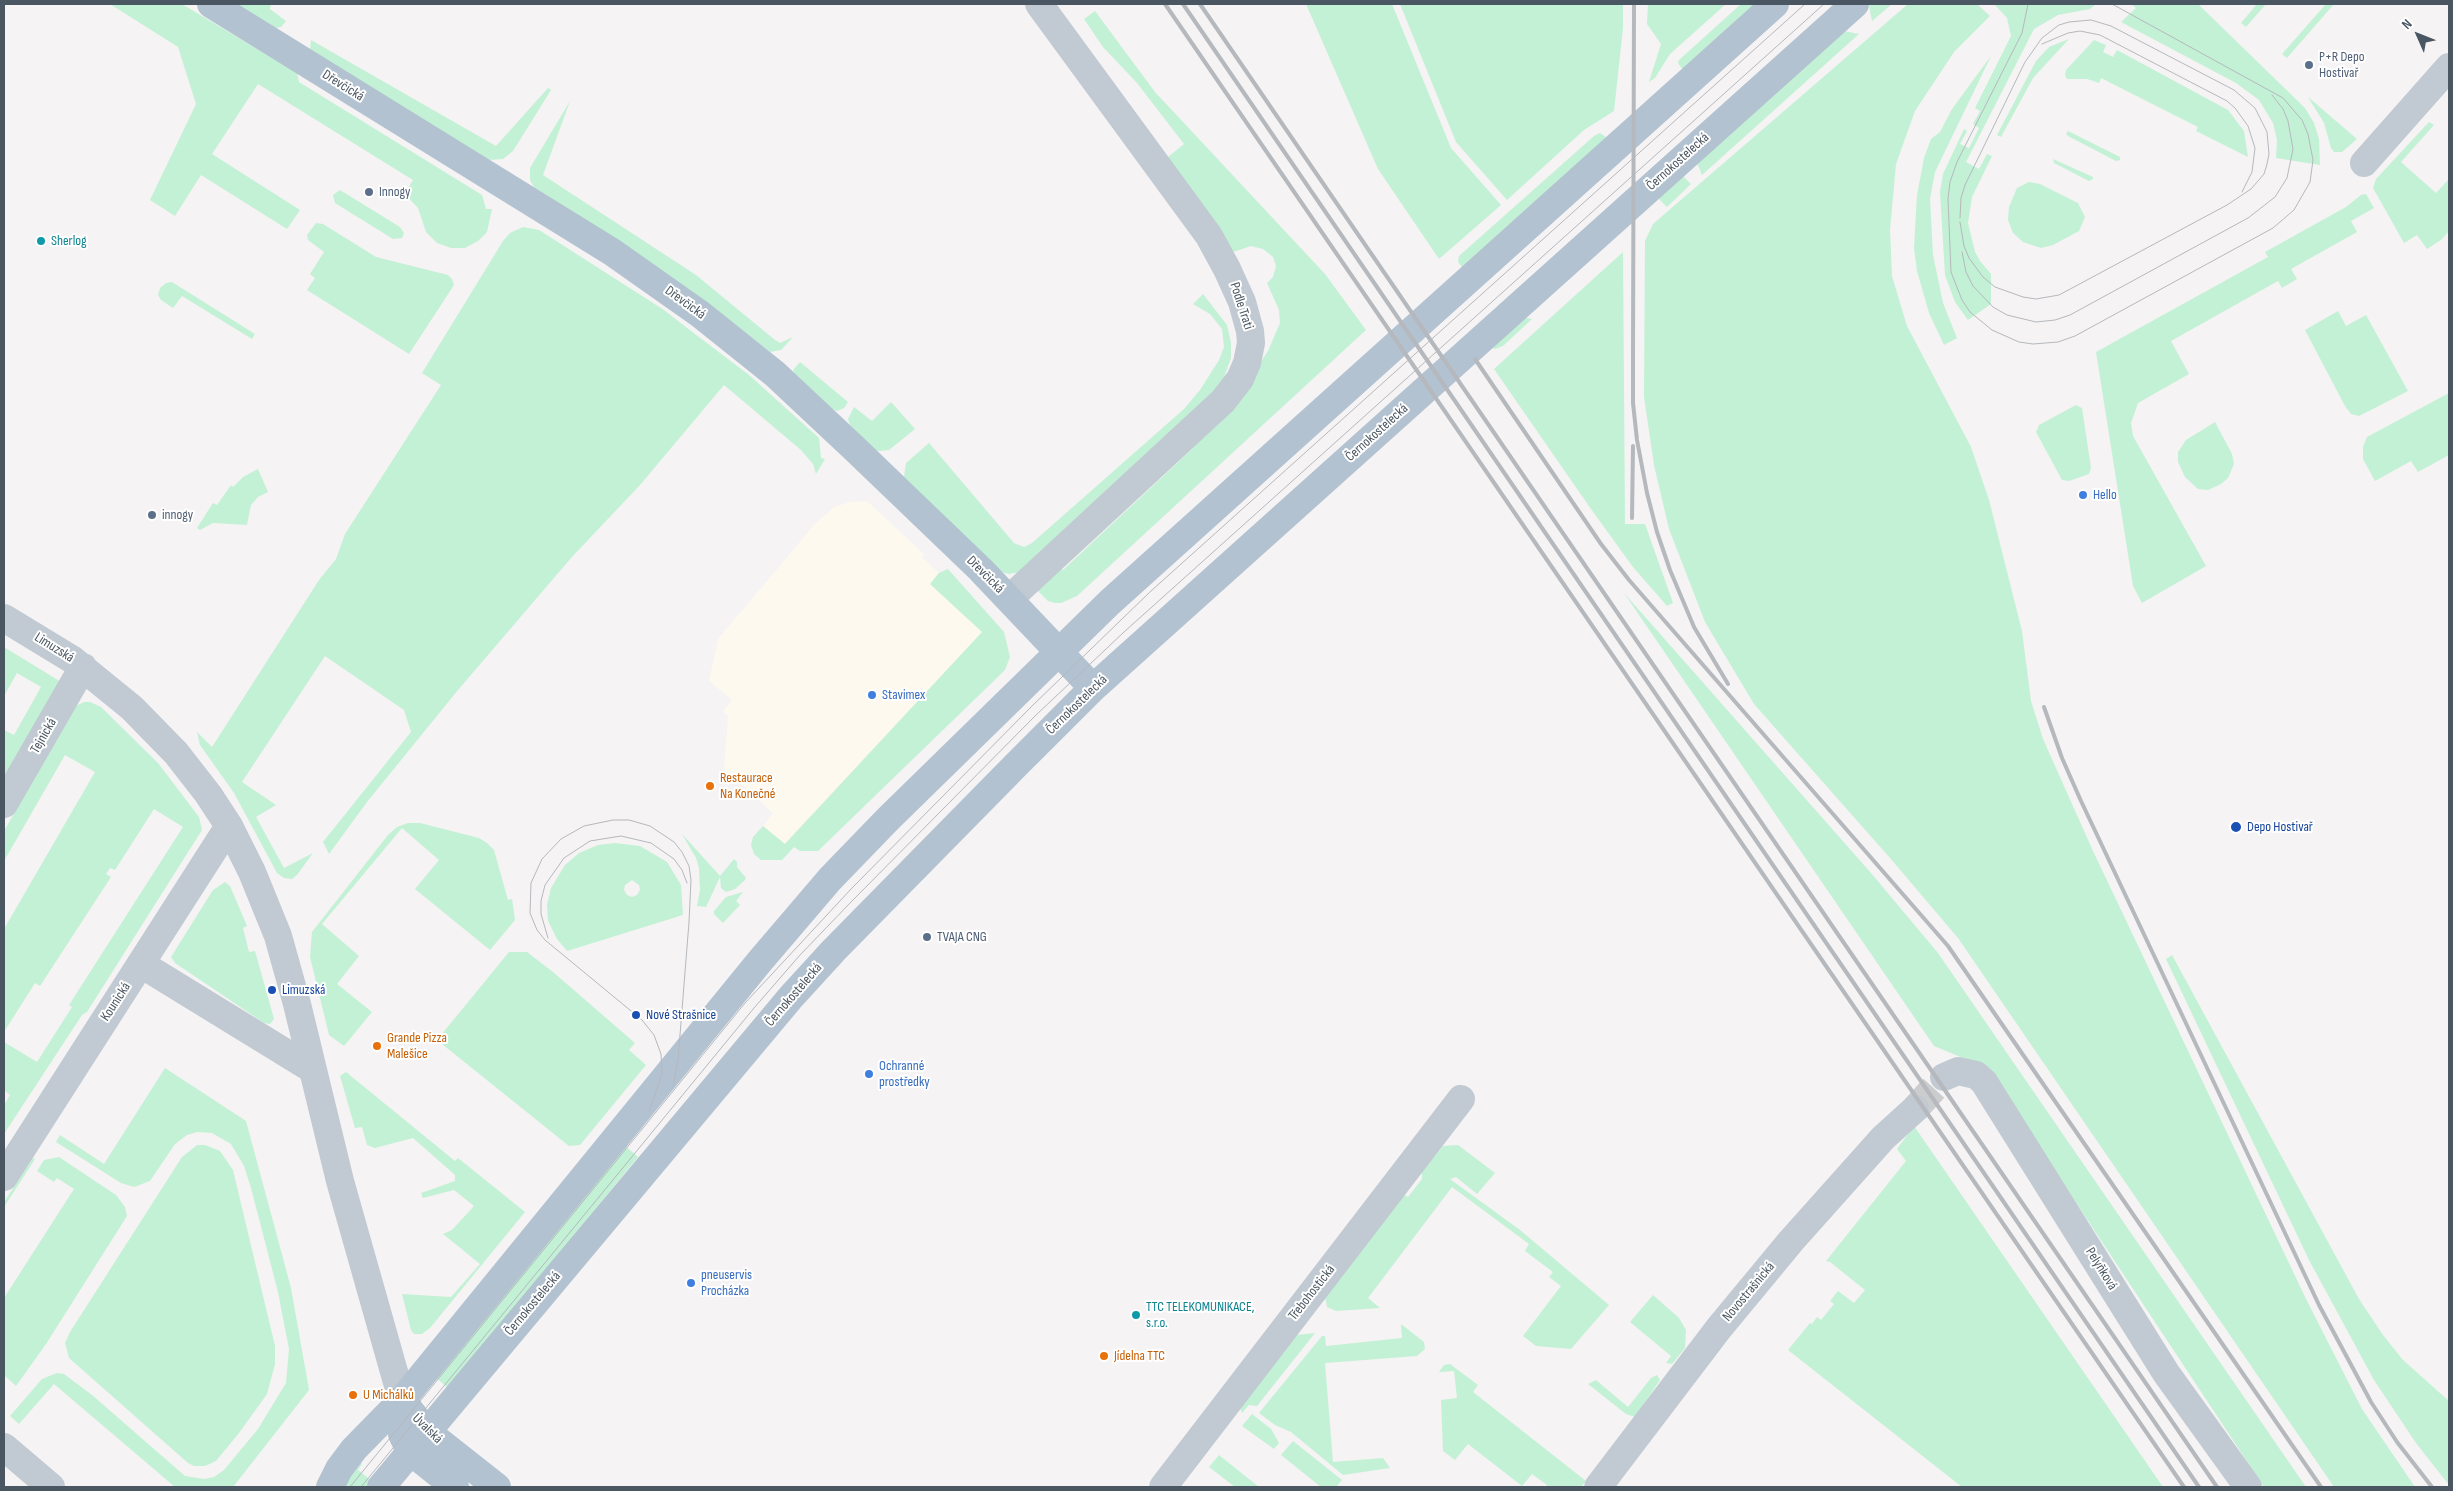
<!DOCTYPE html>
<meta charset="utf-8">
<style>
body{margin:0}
#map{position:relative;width:2453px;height:1491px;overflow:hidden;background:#f5f3f3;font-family:"Sofia Sans Condensed",sans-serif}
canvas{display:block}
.frame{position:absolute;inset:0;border:5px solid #4a5661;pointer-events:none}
.north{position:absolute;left:2393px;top:10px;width:50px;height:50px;-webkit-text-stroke:4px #fff;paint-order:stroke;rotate:314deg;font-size:14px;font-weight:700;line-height:20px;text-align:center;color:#4a5661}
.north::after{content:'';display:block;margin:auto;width:18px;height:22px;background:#4a5661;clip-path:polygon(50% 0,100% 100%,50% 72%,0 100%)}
</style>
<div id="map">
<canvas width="2453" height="1491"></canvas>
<div class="frame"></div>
<div class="north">N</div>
</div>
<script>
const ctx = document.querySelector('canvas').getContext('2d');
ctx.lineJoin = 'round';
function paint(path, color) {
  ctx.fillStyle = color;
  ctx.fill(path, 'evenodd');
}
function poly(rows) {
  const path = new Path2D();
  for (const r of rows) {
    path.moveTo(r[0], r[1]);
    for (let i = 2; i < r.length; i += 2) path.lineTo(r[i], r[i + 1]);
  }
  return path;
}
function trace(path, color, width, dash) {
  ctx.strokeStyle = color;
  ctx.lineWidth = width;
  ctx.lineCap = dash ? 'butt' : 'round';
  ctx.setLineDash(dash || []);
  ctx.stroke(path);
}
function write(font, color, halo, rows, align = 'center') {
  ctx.font = font + ' "Sofia Sans Condensed",sans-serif';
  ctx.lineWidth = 4;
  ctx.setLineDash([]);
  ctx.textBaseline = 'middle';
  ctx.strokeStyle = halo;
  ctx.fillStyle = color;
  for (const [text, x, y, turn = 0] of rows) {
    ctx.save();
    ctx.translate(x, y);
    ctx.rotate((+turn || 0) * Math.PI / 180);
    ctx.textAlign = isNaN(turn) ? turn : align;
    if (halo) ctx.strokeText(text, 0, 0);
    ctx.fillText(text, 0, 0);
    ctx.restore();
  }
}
paint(poly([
 [867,501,924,554,922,557,939,573,930,584,982,632,784,844,763,826,773,813,724,769,728,716,723,711,732,700,709,681,718,639,815,524,834,507,849,502]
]), '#fdf9ef');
paint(poly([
 [110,4,182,4,297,73,299,82,482,195,486,209,492,209,487,232,478,241,465,248,451,248,437,243,426,232,418,208,405,194,413,180,258,84,212,154,300,210,287,229,201,175,175,216,150,200,196,104,178,47],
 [234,4,271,4,270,9,286,21,281,27,276,28],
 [1306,4,1392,4,1451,148,1501,205,1439,259,1378,169],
 [1400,4,1623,4,1623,28,1614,111,1584,130,1507,200,1456,142],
 [1648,4,1726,4,1670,54,1655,78,1649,82,1661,44,1647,24],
 [1741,4,1757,4,1683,70,1678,63,1679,60],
 [1872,4,1892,4,1872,21,1869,6],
 [1908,4,1977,4,1990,16,1954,52,1915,111,1896,164,1890,230,1892,276,1907,326,1971,447,1989,500,2022,631,2031,701,2043,739,2093,851,2306,1299,2362,1409,2415,1487,2334,1487,1958,938,1890,858,1754,704,1705,622,1669,529,1654,465,1644,397,1645,241,1653,224],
 [1994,4,2096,4,2090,9,2058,15,2034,29,1966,162,1979,169,1987,154,1992,156,1972,197,1968,223,1975,252,1980,261,1991,274,1991,304,1968,320,1955,302,1945,275,1940,192,1943,174,1964,129,1967,131,1960,144,1969,148,1979,128,1973,124,1980,111,1975,108,2011,36,2007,18],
 [2131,4,2198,4,2305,108,2314,123,2319,139,2320,165,2276,158,2277,140,2273,123,2259,100,2236,83,2121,22,2136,8],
 [2257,4,2266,4,2246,27,2241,23],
 [2326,4,2334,4,2287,58,2282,54],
 [1095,11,1155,92,1325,274,1366,330,1077,596,1061,603,1055,603,1048,601,1035,588,1057,567,1063,570,1191,450,1233,404,1268,351,1280,323,1279,310,1267,283,1273,277,1276,266,1273,257,1263,249,1251,246,1224,255,1162,162,1184,144,1137,83,1103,47,1084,19],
 [1844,31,1859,34,1702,175,1697,163],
 [2069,39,2033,78,2001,137,1997,135,2036,61,2049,47],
 [311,40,496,146,548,88,551,90,513,151,503,159,488,160,310,50],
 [2094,40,2106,45,2103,52,2113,57,2117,50,2228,110,2244,131,2248,157,2196,131,2198,127,2101,78,2099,83,2087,79,2067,79,2065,75,2066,70],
 [1991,56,1935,172,1930,199,1933,255,1943,303,1957,338,1944,345,1929,313,1917,271,1914,248,1917,195,1924,158,1931,139,1940,132,1952,109],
 [2308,97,2357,139,2342,152,2334,152,2331,148,2324,123],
 [570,101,543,175,696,275,775,340,780,343,793,337,781,350,770,352,685,287,534,187,530,180,530,168],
 [2429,122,2434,125,2401,162,2436,193,2449,179,2449,231,2441,240,2427,249,2417,235,2404,243,2373,188,2376,179],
 [2068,131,2120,157,2120,160,2116,161,2068,136,2066,134],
 [1600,133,1607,138,1462,267,1458,262,1459,256,1594,136],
 [2053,159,2093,177,2093,179,2089,181,2054,163],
 [1682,175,1691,184,1667,207,1658,198],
 [2029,182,2040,184,2078,203,2085,217,2079,231,2053,245,2041,248,2023,242,2013,233,2008,220,2009,207,2017,188],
 [340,190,400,227,404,233,402,238,393,239,335,203,333,195],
 [2366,194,2374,208,2351,221,2357,232,2291,269,2297,279,2282,288,2278,281,2171,341,2189,374,2138,403,2131,423,2133,436,2206,566,2142,603,2133,586,2096,352,2268,257,2265,252,2346,207,2361,195],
 [316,223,323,224,376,257,448,275,452,279,454,285,409,354,307,290,315,278,310,274,324,252,308,240,307,235],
 [523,227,539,230,664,310,691,331,749,375,819,438,821,458,825,459,816,474,813,464,801,450,724,385,640,485,571,558,458,690,367,802,329,854,323,842,411,732,404,710,325,656,242,782,276,805,256,817,284,868,313,853,297,875,292,879,284,878,277,873,234,793,200,745,197,732,212,747,319,580,336,559,345,534,441,385,422,373,503,241,510,233],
 [1623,252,1625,524,1645,524,1673,603,1667,606,1633,567,1591,509,1494,369],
 [172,282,255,334,252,339,182,296,173,308,161,300,158,295,160,288,166,283],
 [1203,294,1227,325,1231,343,1231,358,1223,380,1210,403,1021,572,1008,574,1001,572,904,477,906,463,929,443,1014,543,1024,547,1032,543,1184,409,1200,390,1219,360,1224,347,1222,329,1210,314,1193,304],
 [2338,311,2346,326,2366,315,2408,391,2359,416,2351,414,2345,406,2305,330],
 [1522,317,1532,319,1503,346,1495,349,1490,347],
 [800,362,848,402,844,408,837,411,832,409,795,375,793,370],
 [2449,393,2449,455,2418,472,2411,461,2375,481,2363,459,2363,447,2367,437],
 [891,402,915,429,889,450,879,451,873,449,850,425,848,419,854,407,872,421],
 [2076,405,2082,408,2091,468,2089,474,2069,481,2062,480,2036,432,2039,425],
 [2215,422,2232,454,2234,464,2228,478,2221,484,2208,490,2198,489,2185,477,2178,462,2178,452,2186,440],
 [258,469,268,492,258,497,251,505,247,525,213,523,200,530,197,528,213,503,217,505,231,485,233,487,243,477],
 [948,569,1004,632,1010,657,1005,670,818,851,800,851,794,847,782,860,761,860,754,854,751,845,753,837,763,826,785,844,982,632,930,584,939,573],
 [1624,593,1871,873,1938,953,2306,1487,2264,1487,1987,1068,1934,1046],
 [4,647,61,682,4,781,4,730,14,735,41,687,17,673,4,696],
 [84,702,90,702,101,707,158,763,199,817,202,830,87,1012,82,1015,4,1134,4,1105,10,1095,4,1090,4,1042,37,1062,72,1007,69,1005,183,827,154,809,115,870,110,868,106,874,111,877,40,986,35,983,4,1032,4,929,95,772,65,755,4,861,4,831,76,706],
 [408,823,420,823,479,838,487,843,494,850,508,900,512,899,515,920,490,950,415,889,439,860,402,828,322,924,359,956,337,984,372,1012,344,1046,329,1035,310,957,312,932,388,835,397,827],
 [682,834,720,876,734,859,737,862,737,867,746,878,745,880,735,889,726,892,721,888,720,877,706,907,697,906,700,890,699,868,696,858],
 [615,843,640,846,667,862,681,885,683,915,567,951,557,939,548,921,547,905,551,888,565,865,579,853,598,845],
 [632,880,639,885,640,890,637,895,632,897,627,895,624,890,625,885],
 [225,882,230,886,247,926,243,928,249,952,255,951,274,1019,270,1024,264,1023,175,963,171,957,213,890],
 [743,892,736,901,740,905,723,923,714,914,714,911,726,897],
 [509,952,527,952,553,972,635,1043,629,1050,646,1065,580,1145,569,1146,437,1040],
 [2172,955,2359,1299,2383,1335,2403,1360,2449,1401,2449,1485,2416,1443,2374,1380,2309,1260,2166,959],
 [165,1068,246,1121,291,1288,309,1390,233,1487,175,1487,54,1384,19,1424,10,1416,42,1379,57,1373,64,1374,92,1395,185,1476,204,1479,214,1477,224,1470,258,1429,286,1383,289,1349,278,1292,251,1188,244,1166,231,1144,212,1133,197,1132,187,1135,175,1144,150,1181,134,1187,121,1183,56,1142,60,1135,104,1164],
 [346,1072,455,1161,458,1158,525,1212,430,1328,422,1334,414,1334,411,1330,402,1294,451,1297,480,1264,443,1234,452,1230,474,1206,454,1190,423,1198,421,1193,455,1181,455,1175,413,1138,375,1148,367,1145,362,1127,355,1128,340,1076],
 [1914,1126,2163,1487,1962,1487,1788,1350,1810,1323,1812,1324,1817,1317,1821,1320,1834,1304,1830,1301,1838,1291,1854,1303,1865,1290,1830,1262,1826,1261,1906,1161,1897,1149],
 [623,1144,638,1157,448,1388,434,1376],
 [197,1145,205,1145,220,1151,233,1170,275,1346,275,1364,267,1394,239,1433,216,1461,205,1466,194,1466,188,1463,69,1358,65,1343,70,1332,182,1157],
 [1458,1145,1495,1173,1477,1194,1456,1177,1450,1179,1520,1230,1609,1305,1571,1349,1536,1346,1523,1336,1561,1286,1549,1277,1553,1272,1525,1251,1529,1244,1452,1187,1368,1298,1380,1308,1336,1311,1327,1307,1325,1297,1403,1194,1408,1197,1422,1179,1422,1171,1443,1146],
 [59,1157,116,1195,125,1207,127,1216,46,1344,16,1386,4,1375,4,1298,74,1189,57,1178,54,1182,37,1171,44,1160],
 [33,1158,35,1159,4,1207,4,1202],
 [1653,1295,1679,1318,1686,1330,1685,1348,1672,1364,1666,1363,1671,1356,1630,1322],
 [1401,1324,1424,1342,1425,1349,1417,1356,1325,1363,1333,1462,1383,1458,1390,1468,1343,1475,1291,1432,1275,1425,1259,1413,1322,1336,1325,1336,1326,1346,1402,1338],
 [1315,1333,1257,1406,1249,1405,1242,1413,1239,1405,1297,1335],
 [1450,1364,1478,1385,1473,1392,1586,1481,1581,1487,1546,1487,1547,1485,1532,1474,1522,1486,1468,1444,1455,1460,1443,1451,1441,1400,1457,1398,1454,1371,1439,1372,1444,1365],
 [1657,1375,1660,1380,1635,1417,1626,1414,1588,1384,1596,1380,1628,1407,1651,1378],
 [1252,1414,1271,1429,1279,1443,1274,1449,1242,1426],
 [1293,1441,1342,1480,1336,1487,1321,1487,1281,1455],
 [1219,1455,1259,1487,1235,1487,1209,1467],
 [355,1458,362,1464,358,1470,372,1481,368,1487,342,1487]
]), '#c3f1d5');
trace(poly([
 [1915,1109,1944,1077]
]), '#caccce', 28, [28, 14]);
trace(poly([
 [2364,163,2449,67],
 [1009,599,1223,401,1240,379,1247,363,1251,343,1250,331,1242,302,1227,269,1209,236,1039,4],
 [4,618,73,660,132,708,176,753,208,794,229,826,252,872,278,936,297,1004,340,1181,402,1400],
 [4,804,83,667],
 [141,964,312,1069],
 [1944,1077,1958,1071,1976,1075,1984,1082,2166,1373,2248,1487],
 [4,1177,229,826],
 [4,1447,51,1487],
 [1163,1487,1461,1099],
 [1598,1487,1719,1328,1791,1241,1883,1138,1915,1109]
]), '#c1cad2', 28);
trace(poly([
 [211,4,612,252,700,314,775,374,855,449,981,570,1093,688],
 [402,1400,426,1431,497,1487],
 [402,1434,410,1451,455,1487],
 [330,1487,339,1469,354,1449,402,1400,760,961,830,879,888,819,1110,602,1775,4],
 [381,1487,791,997,834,950,1016,765,1093,688,1855,4]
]), '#b3c2d1', 28);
trace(poly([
 [2028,4,2022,33,1957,162,1950,182,1948,199,1951,272,1962,300,1970,312,1992,330,2019,342,2033,344,2058,342,2075,336,2273,228,2294,210,2310,182,2313,160,2308,134,2302,120,2283,98,2112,4],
 [2042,44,2068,33,2080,31,2100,35,2227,101,2235,108,2248,126,2255,148,2252,172,2242,192],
 [1960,222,1964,246,1969,258,1983,277,1995,287,2023,297,2036,299,2059,295,2227,205,2251,189,2264,174,2267,164,2269,154,2267,132,2255,108,2234,90,2111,26,2091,20,2069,22,2059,25,2042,38,2025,62,1965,185,1961,198,1960,218],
 [1962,252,1966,272,1973,286,1993,307,2007,315,2036,322,2055,320,2070,315,2248,218,2275,197,2287,178,2293,149,2288,121,2283,109,2272,95],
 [548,938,541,914,541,901,545,885,564,858,590,841,621,836,651,843,674,859,682,870,687,883],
 [649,1112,662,1074,661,1054,654,1035,642,1020,545,940,537,930,530,913,531,883,542,859,561,839,584,826,613,820,629,820,650,826,674,842,682,852,689,866,691,880,689,922,678,1060,673,1087],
 [350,1487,745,1003,852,888,1032,706,1151,591,1805,4],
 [361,1487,754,1008,800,955,852,901,1035,716,1124,632,1824,4]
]), '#b5b8bd', 1);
trace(poly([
 [1165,4,2184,1487],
 [1183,4,2199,1487],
 [1200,4,2217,1487],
 [1634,4,1633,351,1633,403,1637,440,1647,493,1657,532,1670,570,1694,627,1728,684],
 [1475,359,1601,544,1629,580,1948,946,2321,1487],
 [1632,518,1633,446],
 [2044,707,2062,758,2081,801,2319,1305,2371,1402,2397,1442,2432,1487]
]), '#b5b8bd', 4);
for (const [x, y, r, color] of [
 [2309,65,5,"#5c6f8a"],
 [369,192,5,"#5c6f8a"],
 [41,241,5,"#0f9aa8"],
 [2083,495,5,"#3f7fe0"],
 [152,515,5,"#5c6f8a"],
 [872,695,5,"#3f7fe0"],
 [710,786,5,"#e8710a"],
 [2236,827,6,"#1a4fb4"],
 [927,937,5,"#5c6f8a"],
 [272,990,5,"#1a4fb4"],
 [636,1015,5,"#1a4fb4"],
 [377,1046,5,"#e8710a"],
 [869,1074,5,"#3f7fe0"],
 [691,1283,5,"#3f7fe0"],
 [1136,1315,5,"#0f9aa8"],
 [1104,1356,5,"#e8710a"],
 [353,1395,5,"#e8710a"]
]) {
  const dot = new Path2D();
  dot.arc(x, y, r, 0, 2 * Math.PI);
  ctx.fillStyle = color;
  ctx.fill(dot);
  trace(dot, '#fff', 2);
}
write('14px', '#4e5e75', '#fff', [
 ["P+R Depo",2319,57],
 ["Hostivař",2319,73],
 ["Innogy",379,192],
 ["innogy",162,515],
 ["TVAJA CNG",937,937]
], 'left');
write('14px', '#4a5661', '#fff', [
 ["Dřevčická",343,86,32],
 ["Černokostelecká",1678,162,-42],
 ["Dřevčická",685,303,36],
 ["Podle Trati",1241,306,72],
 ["Černokostelecká",1377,433,-42],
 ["Dřevčická",985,575,45],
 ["Limuzská",54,648,32],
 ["Černokostelecká",1077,705,-44],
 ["Tejnická",44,736,-60],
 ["Černokostelecká",794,995,-49],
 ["Kounická",116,1002,-57],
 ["Pelyňková",2101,1269,58],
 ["Novostrašnická",1749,1292,-50],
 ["Třebohostická",1312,1293,-52],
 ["Černokostelecká",533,1304,-50],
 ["Úvalská",427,1429,44]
]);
write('14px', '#0d838f', '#fff', [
 ["Sherlog",51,241],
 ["TTC TELEKOMUNIKACE,",1146,1307],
 ["s.r.o.",1146,1323]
], 'left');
write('14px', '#366cbe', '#fff', [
 ["Hello",2093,495],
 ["Stavimex",882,695],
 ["Ochranné",879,1066],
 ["prostředky",879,1082],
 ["pneuservis",701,1275],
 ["Procházka",701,1291]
], 'left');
write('14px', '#c56008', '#fff', [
 ["Restaurace",720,778],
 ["Na Konečné",720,794],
 ["Grande Pizza",387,1038],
 ["Malešice",387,1054],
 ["Jídelna TTC",1114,1356],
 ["U Michálků",363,1395]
], 'left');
write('14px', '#164399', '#fff', [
 ["Depo Hostivař",2247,827],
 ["Limuzská",282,990],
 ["Nové Strašnice",646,1015]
], 'left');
</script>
